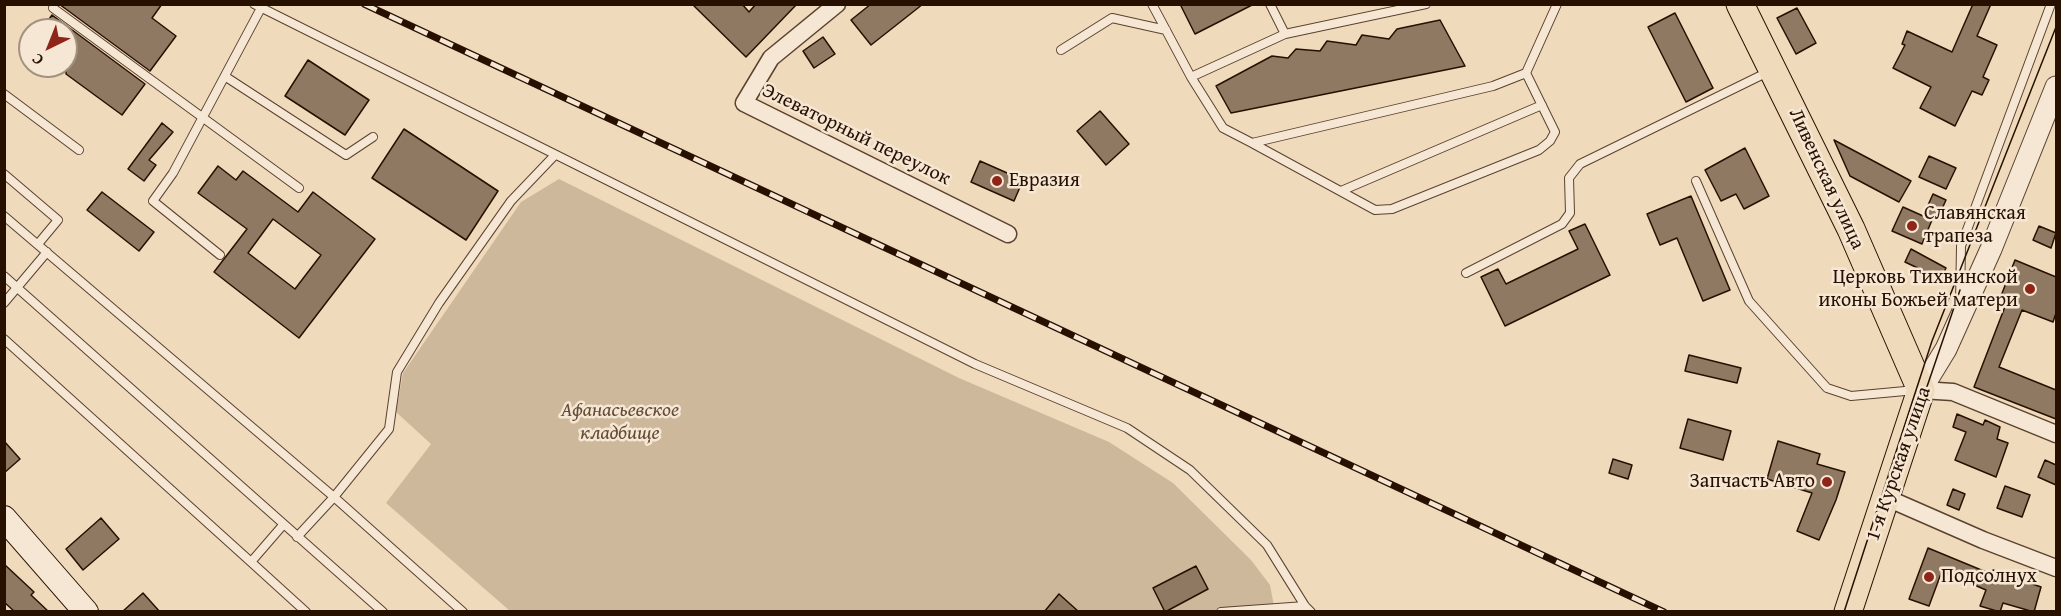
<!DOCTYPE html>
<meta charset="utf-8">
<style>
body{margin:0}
#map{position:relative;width:2061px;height:616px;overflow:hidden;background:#f0dabc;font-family:"Gentium Book Plus",serif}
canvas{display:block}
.frame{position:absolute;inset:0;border:6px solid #281000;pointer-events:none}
.north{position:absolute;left:18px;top:18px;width:60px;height:60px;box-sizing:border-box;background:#f5e7d3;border:2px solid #a3917f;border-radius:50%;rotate:223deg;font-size:16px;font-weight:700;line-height:24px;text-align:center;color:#281000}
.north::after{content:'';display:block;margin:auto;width:21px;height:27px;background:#8f2418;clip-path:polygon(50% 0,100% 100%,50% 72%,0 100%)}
</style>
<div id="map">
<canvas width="2061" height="616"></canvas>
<div class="frame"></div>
<div class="north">С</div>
</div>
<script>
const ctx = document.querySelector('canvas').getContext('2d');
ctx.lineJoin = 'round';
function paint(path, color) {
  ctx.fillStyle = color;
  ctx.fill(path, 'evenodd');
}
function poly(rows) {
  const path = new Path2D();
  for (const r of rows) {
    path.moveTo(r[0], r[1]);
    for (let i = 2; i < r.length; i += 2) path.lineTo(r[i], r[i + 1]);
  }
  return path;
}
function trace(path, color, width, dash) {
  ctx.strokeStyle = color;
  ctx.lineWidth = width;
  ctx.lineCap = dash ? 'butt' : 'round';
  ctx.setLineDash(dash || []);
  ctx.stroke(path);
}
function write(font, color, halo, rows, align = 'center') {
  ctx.font = font + ' "Gentium Book Plus",serif';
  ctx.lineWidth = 5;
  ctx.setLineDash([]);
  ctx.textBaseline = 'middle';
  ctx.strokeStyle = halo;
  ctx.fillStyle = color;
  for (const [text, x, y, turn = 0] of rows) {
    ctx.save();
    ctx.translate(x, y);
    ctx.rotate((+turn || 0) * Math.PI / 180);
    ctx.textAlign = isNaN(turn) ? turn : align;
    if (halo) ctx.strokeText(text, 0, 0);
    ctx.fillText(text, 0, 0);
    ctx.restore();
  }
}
paint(poly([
 [559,179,959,378,1109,442,1173,483,1251,560,1270,585,1275,611,510,611,386,503,431,444,396,412,403,373,521,202]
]), '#ceb89c');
const building = poly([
 [59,4,162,4,152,18,176,36,150,71,59,4],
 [692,4,742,4,749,12,756,4,797,4,746,57,692,4],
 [871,4,923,4,871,45,851,20,871,4],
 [1180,4,1254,4,1195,34,1180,4],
 [1973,4,1991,4,1977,36,1997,45,1983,77,1989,80,1982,95,1972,91,1955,126,1920,108,1931,87,1893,68,1905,45,1902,44,1907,31,1952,52,1973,4],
 [1797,8,1816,43,1796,54,1777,18,1797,8],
 [1675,13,1713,88,1686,102,1648,27,1675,13],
 [52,15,145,84,122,115,66,74,66,30,41,30,52,15],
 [1440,20,1465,66,1231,113,1216,86,1272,56,1288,58,1296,49,1320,51,1327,41,1356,45,1362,35,1389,39,1397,29,1440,20],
 [823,37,835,54,814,68,803,51,823,37],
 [308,60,369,100,345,135,285,96,308,60],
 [1100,111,1129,144,1106,165,1077,131,1100,111],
 [162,123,173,132,149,160,156,165,144,181,128,169,162,123],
 [404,129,498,191,466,240,372,178,404,129],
 [1834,140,1911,181,1899,202,1850,176,1834,140],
 [1745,148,1769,196,1744,209,1736,194,1721,201,1705,170,1745,148],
 [1929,156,1956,168,1946,189,1919,177,1929,156],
 [980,161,1023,180,1014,201,971,182,980,161],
 [218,166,236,180,243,171,298,212,313,192,375,239,299,338,214,272,247,229,198,193,218,166],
 [273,219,321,255,295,289,248,253,273,219],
 [102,192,154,232,139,251,87,210,102,192],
 [1933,194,1946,200,1937,220,1924,214,1933,194],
 [1691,196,1730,290,1703,301,1677,238,1660,245,1647,214,1691,196],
 [1903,207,1932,220,1922,244,1892,231,1903,207],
 [1585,224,1610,275,1505,326,1481,277,1498,269,1506,284,1578,249,1569,231,1585,224],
 [2039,226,2056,233,2051,248,2033,240,2039,226],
 [1911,249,1946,268,1941,279,1905,262,1911,249],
 [2015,260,2056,277,2056,313,2053,322,2022,310,1999,367,2056,390,2056,419,1974,387,2006,304,1999,301,2015,260],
 [1689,355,1741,368,1737,383,1685,371,1689,355],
 [1957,414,1983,425,1985,420,2000,427,1997,439,2008,443,1996,477,1955,460,1966,432,1953,427,1957,414],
 [1688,419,1731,431,1723,460,1680,448,1688,419],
 [4,441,20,459,4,473,4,441],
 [1778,441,1820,454,1817,464,1845,472,1836,500,1819,540,1797,531,1812,493,1767,479,1778,441],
 [1613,459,1632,465,1628,479,1609,473,1613,459],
 [2045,460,2056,465,2056,485,2038,477,2045,460],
 [2005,486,2030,495,2022,517,1997,508,2005,486],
 [1953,489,1965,494,1959,510,1947,505,1953,489],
 [101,518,119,539,83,570,66,549,101,518],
 [1928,548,1991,574,1993,570,2041,587,2034,612,2003,603,2000,612,1980,606,1986,590,1942,571,1929,606,1909,599,1928,548],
 [4,564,34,592,31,595,49,612,15,612,4,602,4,564],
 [1196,566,1208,589,1165,612,1153,588,1196,566],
 [143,593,160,612,122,612,143,593],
 [1059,594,1079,612,1044,612,1059,594]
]);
paint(building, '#907962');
trace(building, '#281000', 1.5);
const service = poly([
 [254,4,975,364,1127,428,1190,470,1267,545,1305,606,1311,612],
 [1152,4,1191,77,1285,34,1426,4],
 [1270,4,1285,34],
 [53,8,299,188],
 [1061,50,1112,18,1166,30],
 [226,77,346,155,373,137],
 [1191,77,1223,128,1252,143,1493,86,1526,73,1557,4],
 [4,94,79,150],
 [1252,143,1375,210,1392,209,1539,150,1550,141,1555,132,1526,73],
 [4,174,58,220,38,244],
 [1696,181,1749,301,1827,388,1851,396,1916,390],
 [1341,191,1542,105],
 [4,216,334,497,463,612],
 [220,255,153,201,173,173,261,8],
 [1466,273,1562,224,1570,213,1569,178,1580,164,1768,72],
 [4,276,383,612],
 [4,303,47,252],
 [1960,303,1961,246,2051,4],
 [4,339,251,562],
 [283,525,251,562,306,612],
 [297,537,334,497,389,429,397,372,439,303,511,201,554,156],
 [1221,612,1305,606]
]);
const minor = poly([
 [837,4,771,58,744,103,1008,234],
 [1921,390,1953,392,2056,434],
 [1887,498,1983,540,2056,568]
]);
const tertiary = poly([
 [1921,390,1946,349,1991,249,2056,87]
]);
const secondary = poly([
 [4,518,86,612]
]);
const primary = poly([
 [1740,4,1851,229,1921,390,1848,612]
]);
trace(service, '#5a422f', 10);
trace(minor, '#5a422f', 19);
trace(tertiary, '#5a422f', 23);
trace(secondary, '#281000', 26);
trace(primary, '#281000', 29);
trace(service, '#f5e7d3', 8);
trace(minor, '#f5e7d3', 16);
trace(tertiary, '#f5e7d3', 21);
trace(secondary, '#f5e7d3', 24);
trace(primary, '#f0dabc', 27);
trace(poly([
 [1919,410,1960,290],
 [1844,612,1932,341,2056,27]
]), '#281000', 1.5);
const rail = poly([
 [364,4,1664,612]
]);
trace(rail, '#281000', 7);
trace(rail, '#f5e7d3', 4.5, [14]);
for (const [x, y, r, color] of [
 [997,181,6,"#8f2418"],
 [1912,226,6,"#8f2418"],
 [2030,289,6,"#8f2418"],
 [1827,482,6,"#8f2418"],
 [1929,577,6,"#8f2418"]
]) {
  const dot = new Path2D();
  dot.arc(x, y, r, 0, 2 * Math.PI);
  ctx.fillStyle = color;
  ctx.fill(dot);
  trace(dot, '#f5e7d3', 2);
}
write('20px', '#281000', '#f5e7d3', [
 ["Элеваторный переулок",856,135,26],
 ["Ливенская улица",1826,179,65],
 ["1-я Курская улица",1899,464,-71]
]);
write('20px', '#281000', '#f5e7d3', [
 ["Евразия",1009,181],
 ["Славянская",1924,214],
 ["трапеза",1924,237],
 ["Церковь Тихвинской",2018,278,"right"],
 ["иконы Божьей матери",2018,301,"right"],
 ["Запчасть Авто",1815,482,"right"],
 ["Подсолнух",1941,577]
], 'left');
write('italic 20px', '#624b37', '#f5e7d3', [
 ["Афанасьевское",620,411],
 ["кладбище",620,434]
]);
</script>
